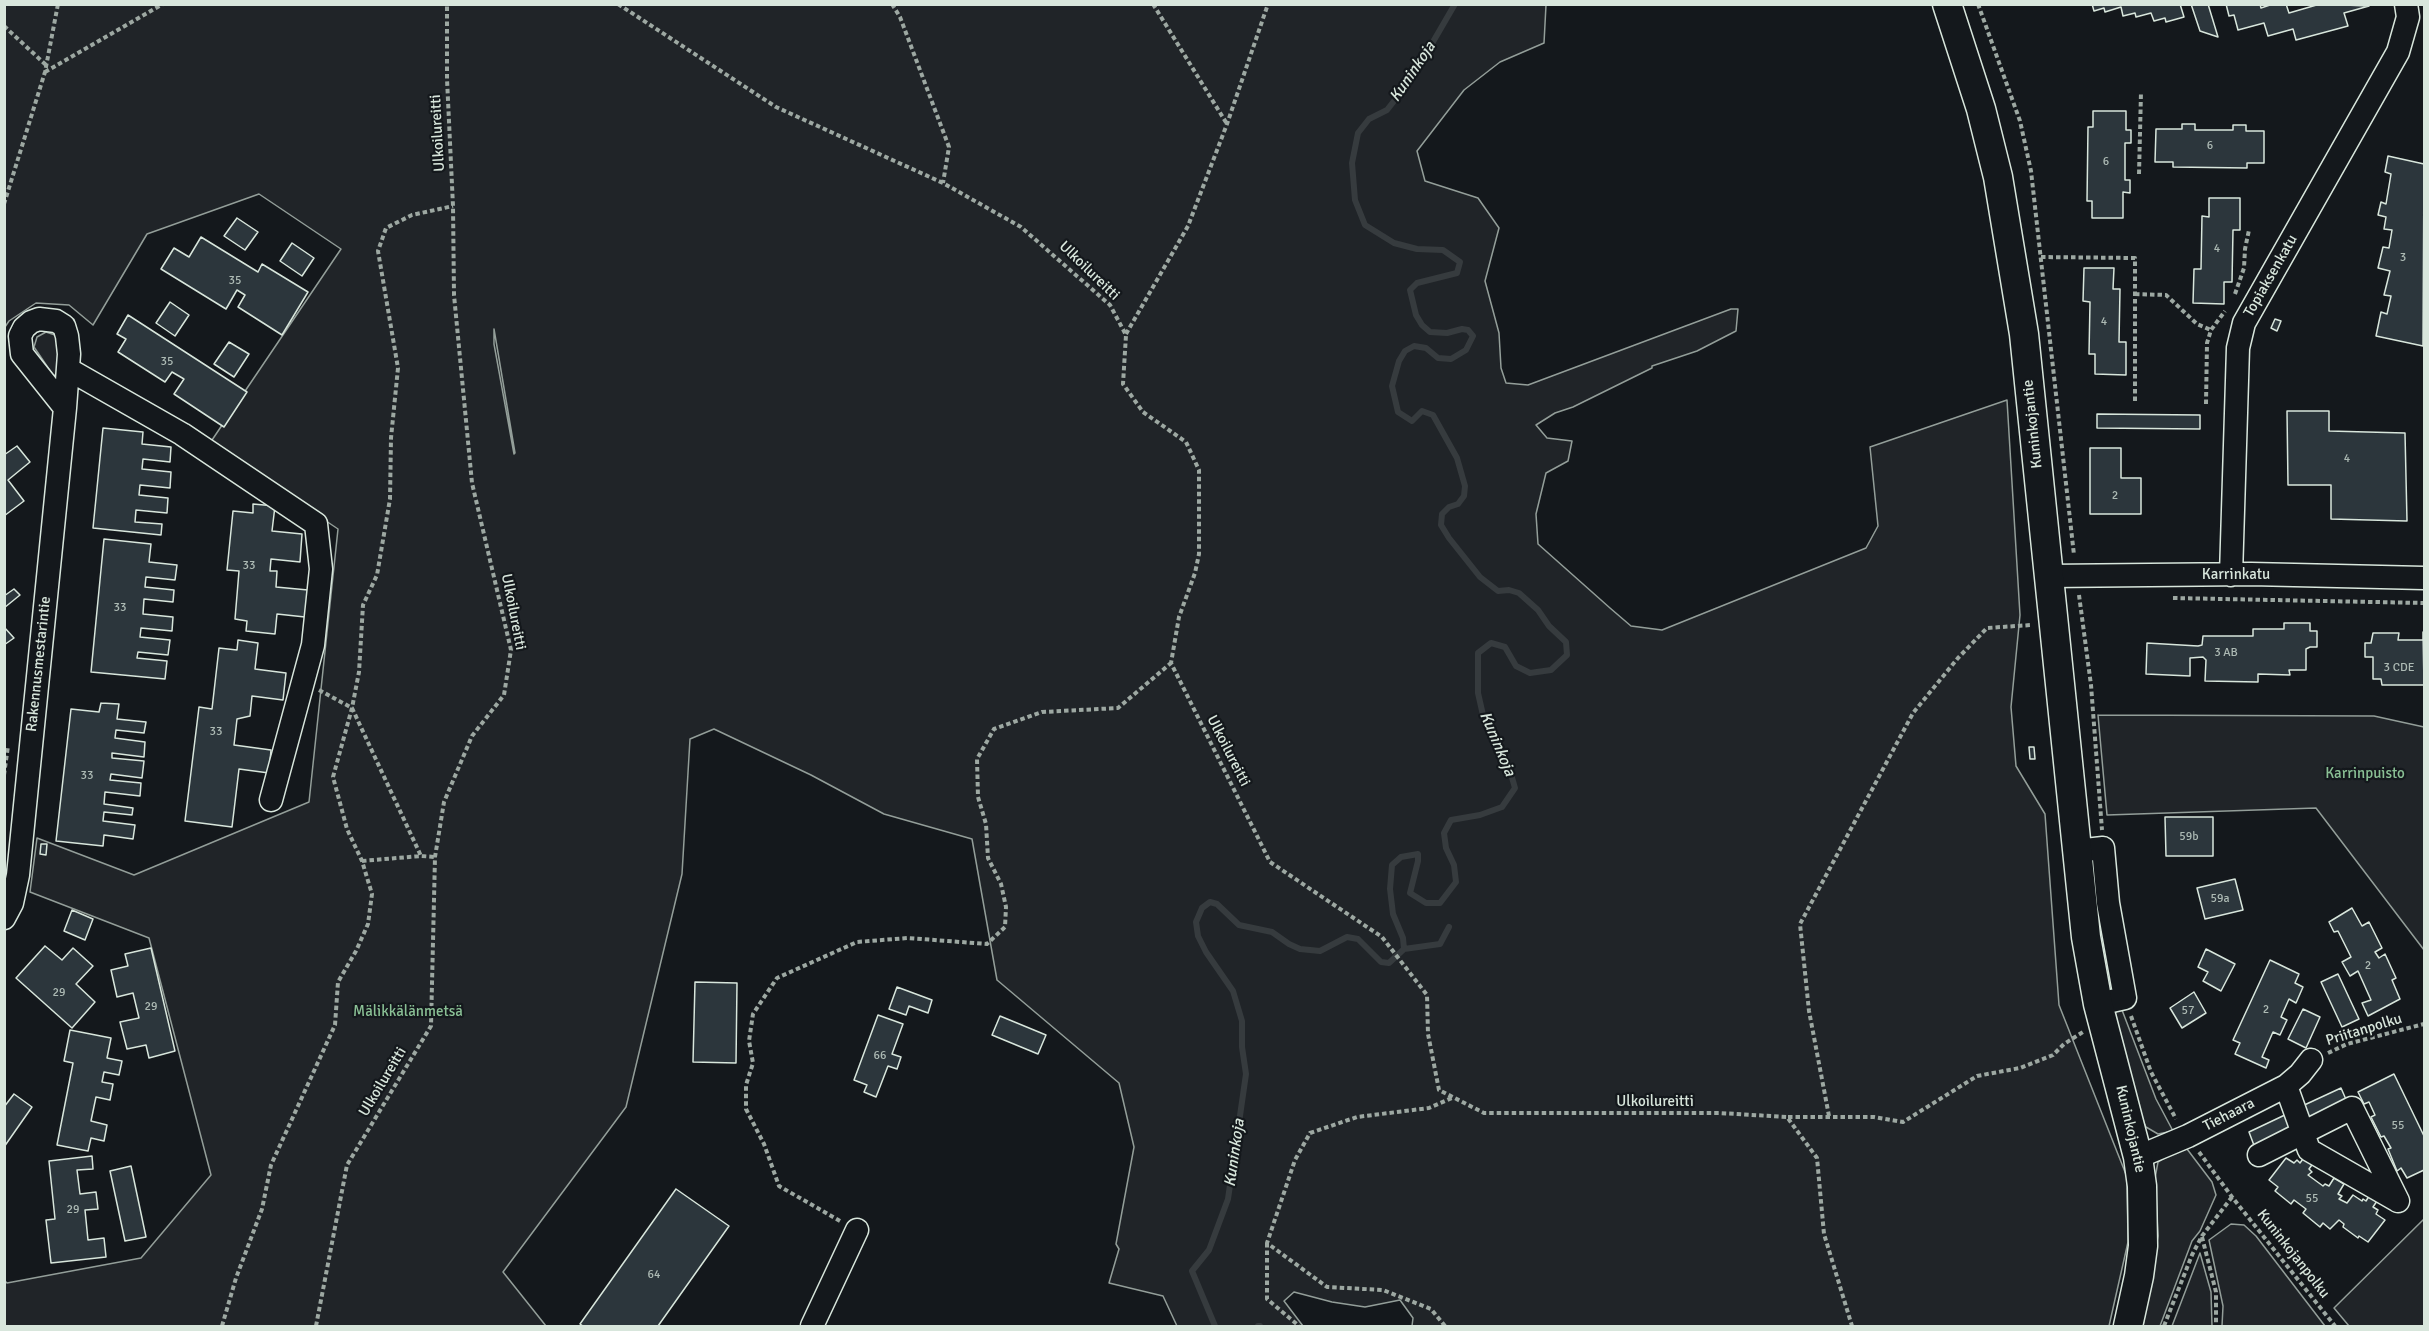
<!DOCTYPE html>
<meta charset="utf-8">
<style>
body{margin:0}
#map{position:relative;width:2429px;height:1331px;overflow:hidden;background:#14181c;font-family:Signika,sans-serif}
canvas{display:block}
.frame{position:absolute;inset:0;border:6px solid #d8e6dc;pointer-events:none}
</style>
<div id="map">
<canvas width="2429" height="1331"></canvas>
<div class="frame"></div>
</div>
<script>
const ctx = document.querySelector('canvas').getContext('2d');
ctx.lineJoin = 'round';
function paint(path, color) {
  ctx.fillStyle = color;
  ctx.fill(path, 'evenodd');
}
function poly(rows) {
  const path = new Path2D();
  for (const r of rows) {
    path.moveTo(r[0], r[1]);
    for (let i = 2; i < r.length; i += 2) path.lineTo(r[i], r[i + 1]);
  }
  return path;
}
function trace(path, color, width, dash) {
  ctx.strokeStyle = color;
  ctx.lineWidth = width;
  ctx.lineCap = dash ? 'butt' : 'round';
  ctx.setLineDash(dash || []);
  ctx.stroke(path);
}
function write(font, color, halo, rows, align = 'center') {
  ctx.font = font + ' Signika,sans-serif';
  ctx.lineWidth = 4.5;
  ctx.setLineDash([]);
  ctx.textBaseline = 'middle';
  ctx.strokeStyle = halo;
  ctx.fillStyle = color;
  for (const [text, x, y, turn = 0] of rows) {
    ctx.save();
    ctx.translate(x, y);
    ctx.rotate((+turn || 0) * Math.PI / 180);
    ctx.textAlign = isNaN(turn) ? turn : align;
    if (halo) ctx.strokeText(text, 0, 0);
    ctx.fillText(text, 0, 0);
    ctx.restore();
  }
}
const green = poly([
 [4,5,1546,5,1544,43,1500,62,1464,90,1417,151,1425,181,1478,198,1499,228,1485,281,1499,333,1501,368,1506,383,1528,385,1731,309,1738,309,1736,331,1697,351,1652,366,1652,368,1573,407,1555,413,1536,425,1547,438,1572,441,1568,461,1546,473,1536,514,1538,544,1610,608,1631,626,1662,630,1866,548,1878,526,1870,447,2007,400,2020,615,2011,707,2016,766,2045,814,2059,1005,2127,1177,2128,1242,2109,1326,1412,1326,1413,1318,1400,1300,1365,1307,1332,1302,1294,1292,1284,1301,1303,1326,1177,1326,1163,1296,1109,1283,1119,1249,1116,1244,1134,1147,1119,1083,997,980,972,839,884,814,811,775,714,729,690,739,682,874,626,1107,503,1272,546,1326,5,1326,5,1281,7,1283,141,1258,211,1175,149,938,30,892,37,838,134,875,309,802,338,529,210,443,341,249,259,194,147,234,93,325,69,305,36,303,9,321,5,327,4,5],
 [494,329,515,453,514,454,494,344,494,329],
 [46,332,55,335,58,339,58,376,53,375,34,347,37,337,46,332],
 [2098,715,2374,716,2424,727,2424,950,2316,808,2107,815,2098,715],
 [2118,1010,2122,1010,2156,1099,2173,1131,2158,1134,2146,1127,2143,1121,2115,1013,2118,1010],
 [2184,1145,2212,1182,2216,1195,2200,1231,2192,1241,2160,1326,2143,1326,2158,1236,2155,1178,2158,1162,2184,1145],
 [2424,1219,2424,1326,2349,1326,2334,1308,2424,1219],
 [2231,1224,2244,1225,2256,1236,2325,1326,2222,1326,2223,1306,2209,1240,2231,1224],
 [2200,1253,2211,1292,2212,1326,2172,1326,2200,1253]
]);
paint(green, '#202428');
trace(green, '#939e99', 1.5);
trace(poly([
 [1404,949,1440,944,1449,927],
 [1215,1326,1192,1271,1209,1250,1228,1199,1246,1074,1242,1047,1242,1021,1233,991,1206,952,1198,936,1196,922,1202,908,1210,902,1217,904,1239,925,1272,932,1289,944,1300,949,1320,951,1347,937,1358,939,1381,962,1389,963,1404,949,1403,938,1393,914,1390,889,1392,865,1401,857,1418,854,1418,861,1410,893,1426,903,1440,903,1456,882,1454,865,1446,848,1444,833,1451,820,1480,815,1502,807,1515,788,1507,760,1485,724,1478,693,1478,653,1491,643,1505,647,1516,666,1530,673,1551,670,1567,655,1566,642,1549,626,1538,610,1519,593,1509,590,1498,591,1480,577,1449,538,1441,525,1442,514,1449,507,1458,504,1464,496,1465,486,1457,458,1433,415,1422,411,1412,421,1398,412,1392,386,1399,361,1405,351,1414,346,1426,348,1438,358,1451,359,1466,350,1473,336,1468,330,1462,329,1447,333,1430,332,1422,325,1416,315,1410,290,1417,283,1457,273,1460,262,1443,250,1417,249,1394,243,1365,225,1355,200,1352,163,1358,133,1369,119,1387,110,1412,78,1455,4],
 [1258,1326,1260,1326]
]), '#363b3e', 6);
const building = poly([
 [2092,4,2180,4,2184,17,2166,22,2165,18,2154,21,2151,13,2136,17,2135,13,2123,16,2121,7,2105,12,2104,8,2094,11,2092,4],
 [2191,4,2208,4,2218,37,2200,31,2191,4],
 [2226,4,2260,4,2261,8,2273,4,2286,4,2289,13,2320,4,2369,6,2344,13,2348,26,2296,40,2293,29,2268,36,2264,23,2238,30,2234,15,2229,16,2226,4],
 [2093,111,2126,111,2126,130,2131,130,2131,143,2125,143,2125,180,2130,180,2130,193,2123,192,2123,218,2092,218,2092,201,2087,201,2088,127,2093,127,2093,111],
 [2182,124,2195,124,2195,130,2233,130,2233,125,2246,125,2246,131,2264,131,2264,163,2247,163,2247,168,2173,167,2173,162,2155,162,2156,129,2182,129,2182,124],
 [2388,156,2424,164,2423,346,2376,336,2381,312,2387,314,2391,296,2384,295,2390,271,2378,268,2383,247,2389,248,2392,230,2384,229,2386,217,2378,215,2381,202,2386,204,2391,174,2385,172,2388,156],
 [2209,198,2240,198,2240,230,2233,230,2232,282,2224,282,2224,304,2193,303,2194,269,2201,269,2202,216,2209,217,2209,198],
 [237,218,258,232,245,250,224,236,237,218],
 [201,237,258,272,262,264,308,292,282,335,238,307,245,295,237,290,226,309,161,269,174,248,189,257,201,237],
 [292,243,314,258,302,276,280,261,292,243],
 [2084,268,2114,268,2113,289,2120,289,2119,342,2126,342,2126,375,2095,374,2095,354,2089,354,2090,302,2083,301,2084,268],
 [170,302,189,315,175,336,156,323,170,302],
 [128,315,247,392,224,427,174,394,184,379,172,372,165,382,118,352,126,339,117,334,128,315],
 [2275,319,2281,321,2277,331,2271,328,2275,319],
 [229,342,249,354,234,377,214,364,229,342],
 [2287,411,2329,411,2329,431,2405,433,2407,521,2331,519,2331,485,2288,485,2287,411],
 [2097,414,2200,415,2200,429,2097,428,2097,414],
 [103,428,143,432,142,444,171,447,170,462,143,459,142,469,171,472,170,488,140,485,139,495,168,498,167,513,136,510,135,522,162,524,161,535,93,528,103,428],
 [17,446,30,462,8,480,24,501,4,516,4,455,17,446],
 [2090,448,2121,448,2121,478,2141,478,2141,514,2090,514,2090,448],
 [253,504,275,506,272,531,302,534,300,562,271,559,270,571,277,571,276,587,308,590,305,617,277,614,275,634,246,631,247,621,235,619,239,571,227,570,233,511,253,513,253,504],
 [104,539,151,544,149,562,177,565,175,580,146,577,145,587,174,590,173,602,144,599,143,614,173,617,172,631,141,628,140,637,170,640,168,655,138,652,137,658,167,661,165,679,91,672,104,539],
 [14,589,20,595,4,608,4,596,14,589],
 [2284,623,2310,623,2310,631,2317,631,2317,647,2310,647,2306,649,2306,670,2289,670,2290,675,2258,674,2258,682,2205,681,2206,660,2203,657,2190,658,2190,676,2146,674,2147,643,2198,646,2202,645,2203,636,2253,636,2253,629,2284,629,2284,623],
 [4,627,14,638,4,645,4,627],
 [2423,632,2424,685,2382,685,2381,679,2373,679,2373,657,2365,657,2365,643,2371,643,2373,633,2399,633,2398,640,2423,640,2423,632],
 [238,640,258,643,255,669,286,673,283,700,252,696,250,716,237,719,234,745,271,750,269,773,239,769,232,827,185,821,199,707,212,709,219,648,237,650,238,640],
 [101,703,119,704,117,719,146,722,144,733,116,730,115,738,145,742,144,757,112,753,112,758,144,761,142,778,111,774,110,780,141,783,140,796,105,792,104,804,133,808,132,815,104,812,103,821,135,825,133,839,104,835,103,846,56,841,71,709,99,712,101,703],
 [2029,747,2034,747,2035,759,2030,759,2029,747],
 [2165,817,2213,817,2213,856,2166,856,2165,817],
 [41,844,47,844,46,855,40,854,41,844],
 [2235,879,2243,910,2205,919,2197,888,2235,879],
 [2352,908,2362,926,2369,922,2382,948,2375,952,2379,958,2385,954,2396,978,2392,980,2400,999,2368,1016,2362,1003,2371,1000,2358,971,2350,976,2342,962,2351,957,2338,931,2334,932,2329,922,2352,908],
 [72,910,93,919,85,940,64,931,72,910],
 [45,946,62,960,73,948,93,966,76,984,95,1002,72,1028,16,978,45,946],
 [151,948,175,1051,149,1058,146,1045,127,1049,120,1022,139,1018,133,993,117,997,111,970,128,966,125,954,151,948],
 [2206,949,2235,964,2221,991,2203,981,2208,972,2198,967,2206,949],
 [2270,960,2299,974,2295,983,2303,987,2296,1003,2289,999,2281,1017,2287,1020,2280,1035,2273,1032,2262,1057,2269,1060,2266,1068,2235,1054,2240,1043,2233,1040,2270,960],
 [2338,974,2359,1019,2342,1027,2321,982,2338,974],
 [695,982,737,983,736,1063,693,1062,695,982],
 [897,987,932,1000,928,1013,909,1006,906,1015,889,1009,897,987],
 [2194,992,2206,1013,2182,1028,2170,1008,2194,992],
 [2303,1009,2320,1017,2306,1048,2288,1039,2303,1009],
 [878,1015,903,1024,892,1054,901,1057,897,1069,888,1066,876,1097,864,1092,867,1085,854,1080,878,1015],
 [1000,1016,1046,1035,1038,1054,992,1035,1000,1016],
 [70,1030,111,1038,107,1058,122,1061,119,1075,104,1072,102,1082,113,1084,110,1100,96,1097,91,1121,107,1125,104,1141,91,1138,88,1151,57,1145,73,1063,64,1061,70,1030],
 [2394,1074,2424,1136,2424,1170,2407,1178,2401,1168,2397,1171,2388,1149,2391,1148,2384,1136,2381,1137,2371,1117,2375,1115,2369,1102,2364,1104,2358,1092,2394,1074],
 [2341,1088,2348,1104,2308,1123,2300,1107,2341,1088],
 [14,1094,32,1107,4,1147,4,1107,14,1094],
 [2289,1113,2297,1129,2255,1148,2249,1132,2289,1113],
 [92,1156,93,1169,77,1170,80,1194,96,1192,98,1209,85,1210,88,1240,104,1238,106,1257,51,1263,46,1220,55,1219,49,1161,92,1156],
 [2305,1156,2314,1162,2309,1169,2312,1172,2308,1175,2323,1186,2325,1184,2329,1186,2334,1178,2344,1184,2338,1194,2342,1196,2339,1199,2347,1203,2353,1195,2362,1201,2363,1199,2366,1201,2371,1193,2379,1198,2373,1207,2378,1210,2376,1214,2385,1220,2368,1242,2359,1236,2358,1238,2343,1227,2344,1224,2339,1220,2330,1229,2323,1223,2320,1227,2303,1213,2306,1209,2294,1200,2291,1204,2275,1191,2278,1187,2269,1180,2286,1158,2294,1163,2297,1160,2300,1163,2305,1156],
 [131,1166,146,1237,125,1241,110,1171,131,1166],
 [676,1189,729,1226,658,1326,583,1326,580,1324,676,1189]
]);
paint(building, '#2c363c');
trace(building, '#d8e6dc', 1.5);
const minor = poly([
 [68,369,182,434,316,524,321,569,313,645,271,800],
 [2231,575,2238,348,2244,323,2398,52,2408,17,2406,4],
 [2048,576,2251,574,2424,578],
 [2076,851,2103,848,2108,903,2125,998,2098,1004],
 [4,918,12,903,18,875,65,408,69,354,67,336,64,326,56,321,39,319,31,322,24,328,20,336,22,354,65,408],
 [2286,1086,2309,1150,2398,1201],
 [2259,1155,2352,1108,2398,1201],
 [2138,1157,2188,1136,2286,1086,2300,1074,2311,1060],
 [812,1326,857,1230]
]);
const major = poly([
 [1947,4,1981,109,1998,177,2024,334,2086,937,2098,1004,2138,1157,2142,1186,2143,1246,2139,1276,2128,1326]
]);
trace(minor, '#d8e6dc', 25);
trace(major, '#d8e6dc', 31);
trace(poly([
 [618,4,776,107,943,183,1021,227,1110,305,1126,335,1123,384,1143,412,1186,442,1199,470,1199,554,1195,573,1179,617,1171,663,1270,862,1382,937,1427,995,1428,1034,1439,1090,1484,1113,1719,1113,1787,1117,1817,1158,1824,1234,1852,1326],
 [892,4,900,17,949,147,943,183],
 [1153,4,1227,124],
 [1978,4,2020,121,2031,171,2074,555],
 [4,26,46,65],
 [45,72,163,4],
 [2139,174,2141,92],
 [4,204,45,72,58,4],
 [2041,257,2135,258,2135,401],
 [2135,294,2166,295,2197,324,2211,330],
 [2235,294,2244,268,2245,249,2249,230],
 [1126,334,1188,226,1227,124,1268,4],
 [2206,404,2207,343,2211,330,2225,311],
 [2079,595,2091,685,2102,830],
 [2173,598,2424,603],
 [319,690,352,708,421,856],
 [4,775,8,746],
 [362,861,421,856,435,857],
 [2131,1016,2151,1072,2176,1119],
 [2328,1053,2347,1044,2424,1024],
 [1829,1116,1809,1011,1800,924,1913,713,1958,658,1987,628,2031,625],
 [1788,1117,1874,1117,1903,1122,1977,1076,2020,1068,2053,1055,2064,1044,2083,1032],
 [2199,1152,2232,1197,2335,1326],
 [840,1221,779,1186,764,1144,746,1109,746,1085,753,1063,749,1041,753,1014,777,978,857,942,908,938,987,944,1005,927,1006,907,1001,884,988,858,986,824,978,797,977,759,994,729,1042,712,1118,708,1171,663],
 [2202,1237,2216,1292,2216,1326],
 [1267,1243,1267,1299,1299,1326],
 [222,1326,236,1278,262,1209,271,1165,335,1025,338,982,356,951,368,924,372,894,362,861,347,829,333,777,352,708,359,672,363,605,377,575,390,499,391,438,398,368,378,251,386,228,412,215,453,206],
 [316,1326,347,1165,431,1026,435,857,444,802,472,736,504,695,511,650,472,483,454,295,453,206,447,79,447,4],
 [1445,1326,1431,1309,1383,1290,1327,1287,1267,1243,1295,1160,1310,1133,1357,1117,1429,1108,1454,1097],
 [2164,1326,2192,1255,2202,1236,2232,1197]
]), '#9da8a2', 4, [4.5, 3]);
trace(minor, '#14181c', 22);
trace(major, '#14181c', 28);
write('12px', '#adbab4', null, [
 ["6",2210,146],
 ["6",2106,162],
 ["4",2217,249],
 ["3",2403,258],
 ["35",235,281],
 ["4",2104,322],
 ["35",167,362],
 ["4",2347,459],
 ["2",2115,496],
 ["33",249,566],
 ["33",120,608],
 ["3 AB",2226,653],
 ["3 CDE",2399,668],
 ["33",216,732],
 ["33",87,776],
 ["59b",2189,837],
 ["59a",2220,899],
 ["2",2368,966],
 ["29",59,993],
 ["29",151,1007],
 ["2",2266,1010],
 ["57",2188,1011],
 ["66",880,1056],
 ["55",2398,1126],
 ["55",2312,1199],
 ["29",73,1210],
 ["64",654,1275]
]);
write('15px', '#d8e6dc', '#14181c', [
 ["Ulkoilureitti",438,133,-93],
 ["Ulkoilureitti",1089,271,44],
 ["Topiaksenkatu",2271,276,-60],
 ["Kuninkojantie",2033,424,-96],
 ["Karrinkatu",2236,575],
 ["Ulkoilureitti",513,612,79],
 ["Rakennusmestarintie",39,664,-84],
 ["Ulkoilureitti",1228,751,63],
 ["Priitanpolku",2364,1030,-17],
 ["Ulkoilureitti",383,1082,-59],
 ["Ulkoilureitti",1655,1102],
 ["Tiehaara",2229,1115,-27],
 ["Kuninkojantie",2130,1129,77],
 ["Kuninkojanpolku",2293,1254,52]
]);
write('15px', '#8ac095', '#14181c', [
 ["Karrinpuisto",2365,774],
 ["Mälikkälänmetsä",408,1012]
]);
write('italic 16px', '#d8e6dc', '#14181c', [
 ["Kuninkoja",1413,72,-56],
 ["Kuninkoja",1497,744,67],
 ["Kuninkoja",1235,1153,-82]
]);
</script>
